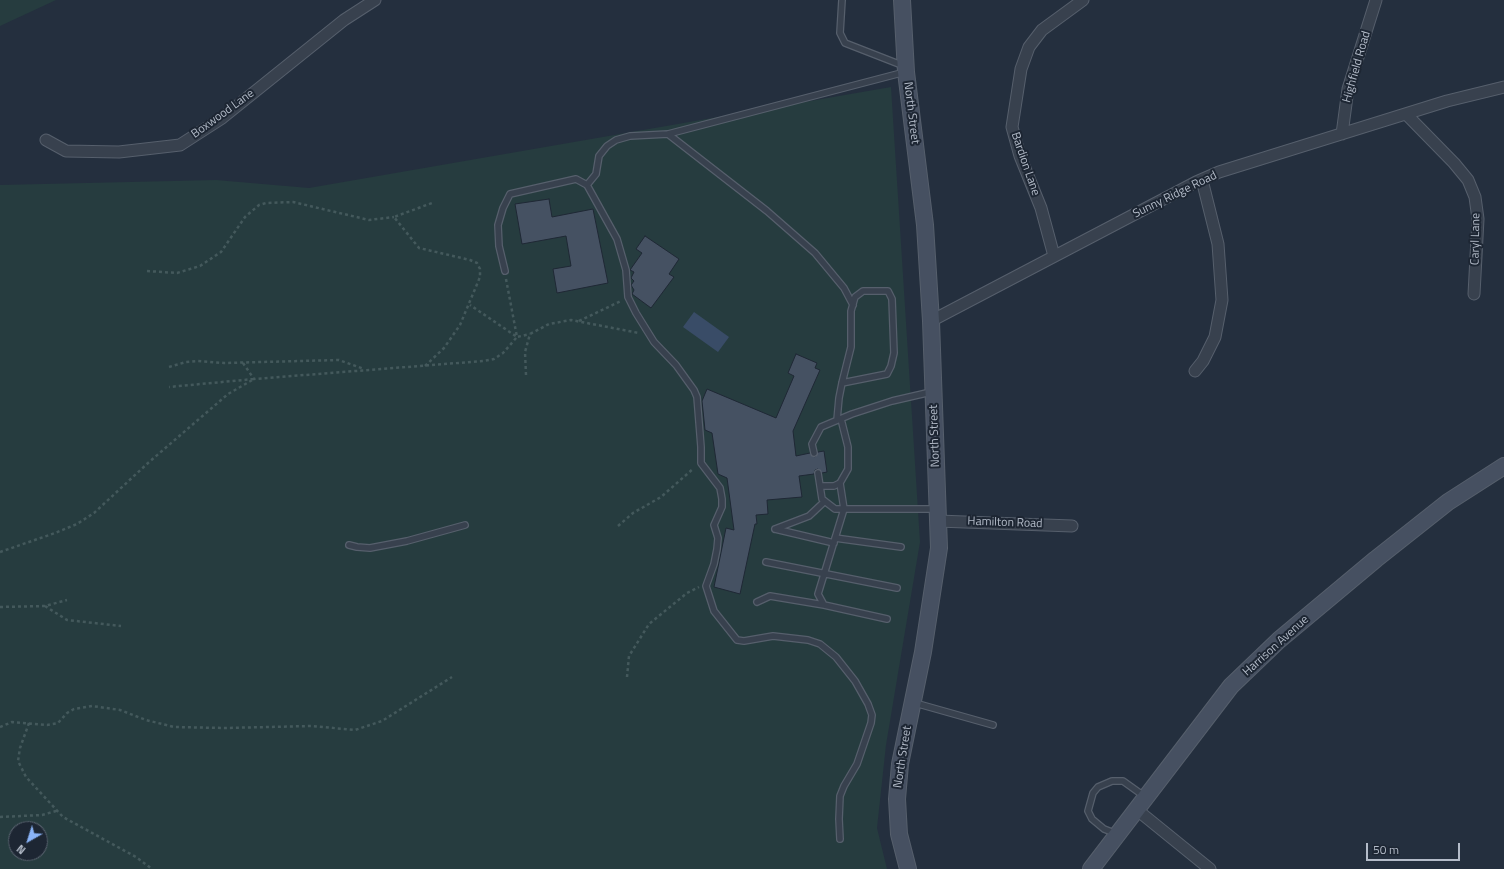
<!DOCTYPE html>
<style>
body{margin:0}
#map{position:relative;width:1504px;height:869px;overflow:hidden;background:#242f3e;font-family:"Titillium Web",sans-serif}
canvas{display:block}
.north{position:absolute;left:8px;top:821px;width:40px;height:40px;box-sizing:border-box;background:#1d2633;border:1px solid #59626f;border-radius:50%;rotate:219deg;font-size:11px;font-weight:700;line-height:16px;text-align:center;color:#b4bcc9}
.north::after{content:'';display:block;margin:auto;width:14px;height:18px;background:#8ab4f8;clip-path:polygon(50% 0,100% 100%,50% 72%,0 100%)}
.scale{position:absolute;left:1366px;top:843px;width:94px;height:18px;box-sizing:border-box;border:2px solid #b4bcc9;border-top:0;padding-left:5px;font-size:12px;line-height:14px;white-space:nowrap;color:#b4bcc9;-webkit-text-stroke:3px #1d2633;paint-order:stroke}
</style>
<div id="map">
<canvas width="1504" height="869"></canvas>
<div class="north">N</div>
<div class="scale">50 m</div>
</div>
<script>
const ctx = document.querySelector('canvas').getContext('2d');
ctx.lineJoin = 'round';
function paint(path, color) {
  ctx.fillStyle = color;
  ctx.fill(path, 'evenodd');
}
function poly(rows) {
  const path = new Path2D();
  for (const r of rows) {
    path.moveTo(r[0], r[1]);
    for (let i = 2; i < r.length; i += 2) path.lineTo(r[i], r[i + 1]);
  }
  return path;
}
function trace(path, color, width, dash) {
  ctx.strokeStyle = color;
  ctx.lineWidth = width;
  ctx.lineCap = dash ? 'butt' : 'round';
  ctx.setLineDash(dash || []);
  ctx.stroke(path);
}
function write(font, color, halo, rows, align = 'center') {
  ctx.font = font + ' "Titillium Web",sans-serif';
  ctx.lineWidth = 4;
  ctx.setLineDash([]);
  ctx.textBaseline = 'middle';
  ctx.strokeStyle = halo;
  ctx.fillStyle = color;
  for (const [text, x, y, turn = 0] of rows) {
    ctx.save();
    ctx.translate(x, y);
    ctx.rotate((+turn || 0) * Math.PI / 180);
    ctx.textAlign = isNaN(turn) ? turn : align;
    if (halo) ctx.strokeText(text, 0, 0);
    ctx.fillText(text, 0, 0);
    ctx.restore();
  }
}
paint(poly([
 [0,0,56,0,0,26],
 [891,87,920,542,886,745,877,828,887,869,0,869,0,185,216,180,309,188],
 [16,829,40,829,40,853,16,853]
]), '#263c3f');
paint(poly([
 [694,312,729,337,718,352,683,327]
]), '#394c67');
const building = poly([
 [549,199,552,217,593,209,608,283,557,293,553,269,571,266,566,236,522,244,515,204,549,199],
 [645,236,679,259,669,274,674,277,651,308,632,294,634,290,631,285,634,281,631,278,634,272,630,270,642,253,636,249,645,236],
 [796,354,817,363,815,368,820,370,793,431,796,456,810,453,815,457,818,452,824,451,827,472,822,473,818,469,815,470,814,474,799,476,802,497,767,500,768,514,756,515,757,524,755,524,740,594,714,587,726,528,734,530,727,478,718,474,712,433,705,430,702,401,707,389,776,418,794,376,788,373,796,354]
]);
paint(building, '#455162');
trace(building, '#1f2835', 1);
const lane = poly([
 [842,0,840,33,845,43,904,66],
 [587,185,596,174,599,156,607,146,616,140,630,136,668,134],
 [505,271,499,246,498,225,503,208,510,194,576,179,587,185,617,239,626,270,628,297,636,313,654,342,676,365,694,390,697,397,701,447,701,463,720,488,722,499,722,507,714,525,718,538,717,549,714,564,706,586,714,611,737,640,744,641,773,636,808,640,820,644,836,657,855,681,868,704,872,715,871,723,857,764,844,786,840,796,839,819,840,839],
 [853,305,844,288,815,253,767,211,668,134,905,72],
 [837,420,839,398,842,383,851,347,851,311,855,297,863,291,888,291,892,299,894,353,891,366,887,374,842,383],
 [814,453,812,444,821,427,852,414,892,401,931,392],
 [818,473,822,499,835,509,936,509],
 [840,483,844,509,818,594,824,605,887,619],
 [820,486,834,486,840,483,848,469,848,447,841,419],
 [775,529,834,543],
 [775,529,809,516,824,502],
 [835,538,901,547],
 [349,545,357,547,370,548,407,541,465,525],
 [766,562,897,588],
 [757,602,770,596,824,605],
 [915,703,993,725],
 [1117,834,1104,829,1092,819,1088,811,1093,793,1098,787,1112,781,1123,781,1144,796]
]);
const street = poly([
 [1406,114,1454,163,1468,180,1475,197,1478,219,1474,294],
 [1342,134,1348,89,1376,0],
 [46,140,66,151,119,152,180,145,222,118,344,20,375,0],
 [1054,256,1041,208,1020,156,1012,127,1021,69,1029,47,1042,30,1083,0],
 [931,321,1196,182,1219,172,1447,101,1504,87],
 [1195,371,1203,361,1215,337,1222,300,1218,244,1202,180],
 [938,521,1072,526],
 [1136,809,1210,869]
]);
const secondary = poly([
 [902,0,906,72,925,225,931,321,939,548,923,652,900,764,897,799,899,834,908,869],
 [1091,869,1231,686,1279,640,1376,559,1448,502,1504,466]
]);
trace(lane, '#565f6c', 8);
trace(street, '#565f6c', 13);
trace(secondary, '#565f6c', 18);
trace(poly([
 [147,271,177,273,200,266,221,252,245,217,259,205,266,203,293,202,369,220,394,217],
 [506,279,517,337,530,334],
 [579,321,621,301],
 [243,363,254,379,483,361,494,359,503,353,517,337,470,305],
 [425,366,444,348,460,325,480,277,480,269,477,263,470,260,419,248,394,217,432,203],
 [169,367,186,362,198,361,224,363,339,360,364,369],
 [526,375,525,352,530,334,549,324,571,320,639,333],
 [618,526,633,513,661,497,694,468],
 [0,552,55,533,77,524,94,513,148,463,228,394,254,379,169,387],
 [45,606,67,620,121,626],
 [0,607,45,606,67,600],
 [627,677,629,656,649,624,687,593,699,587],
 [29,723,20,748,18,761,26,777,63,817,136,857,152,869],
 [0,727,12,722,47,725,58,723,67,713,74,709,92,706,120,710,146,720,174,727,225,728,312,726,355,730,382,721,452,677],
 [0,817,42,815,56,811]
]), '#44595c', 2.5, [3, 3]);
trace(lane, '#38414e', 5.5);
trace(street, '#38414e', 11);
trace(secondary, '#465061', 16);
write('12px', '#b4bcc9', '#1d2633', [
 ["Highfield Road",1357,67,-74],
 ["North Street",911,113,83],
 ["Boxwood Lane",223,114,-36],
 ["Bardion Lane",1025,164,71],
 ["Sunny Ridge Road",1175,195,-26],
 ["Caryl Lane",1476,239,-89],
 ["North Street",935,436,-92],
 ["Hamilton Road",1005,523,2],
 ["Harrison Avenue",1276,646,-42],
 ["North Street",903,757,-81]
]);
</script>
